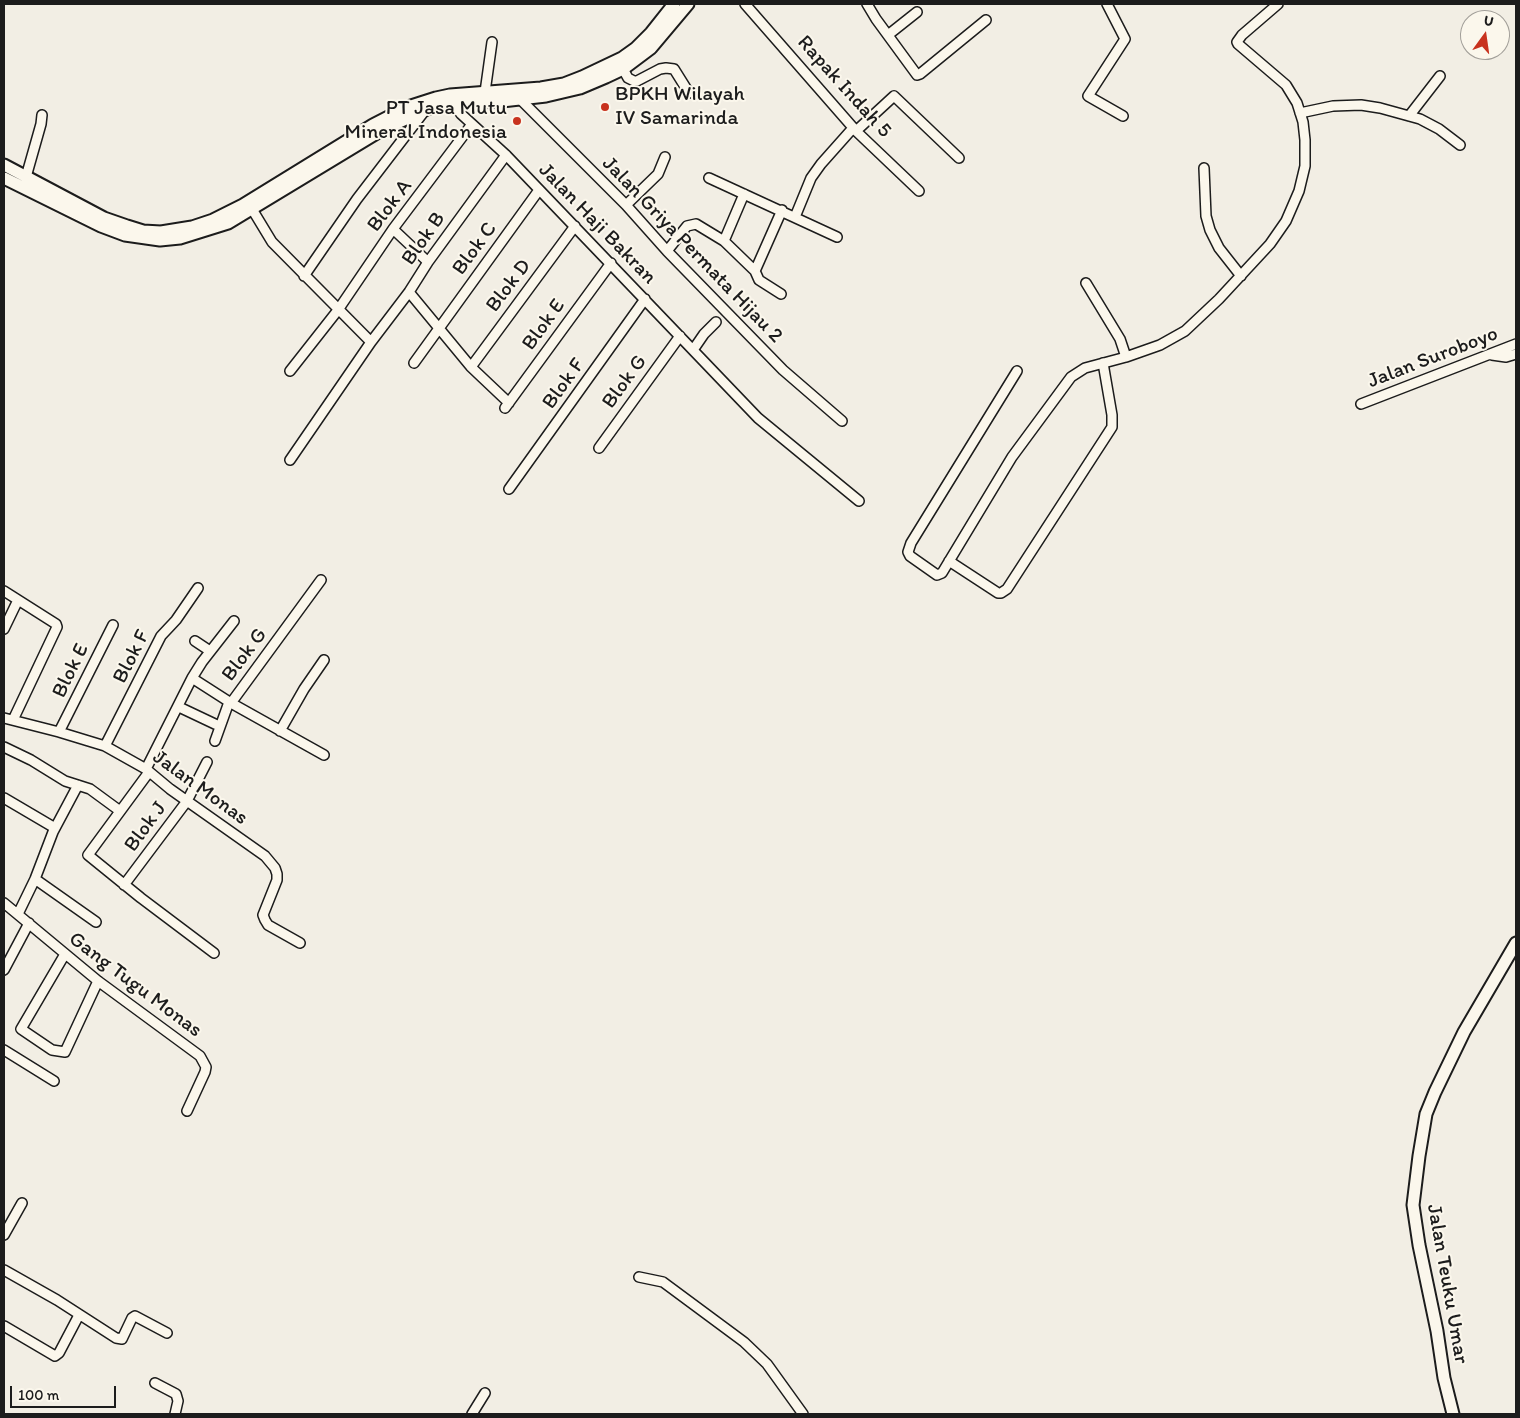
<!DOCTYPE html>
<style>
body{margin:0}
#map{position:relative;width:1520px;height:1418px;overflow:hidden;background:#f2eee4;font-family:Itim,sans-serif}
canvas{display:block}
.frame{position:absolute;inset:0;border:5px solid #1c1c1c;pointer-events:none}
.north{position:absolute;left:1460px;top:10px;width:50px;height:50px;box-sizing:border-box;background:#fbf7ec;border:1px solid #a29f99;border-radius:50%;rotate:14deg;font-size:14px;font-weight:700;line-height:20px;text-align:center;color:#1c1c1c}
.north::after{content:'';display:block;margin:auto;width:18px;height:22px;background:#c8321e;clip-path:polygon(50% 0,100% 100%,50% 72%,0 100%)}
.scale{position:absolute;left:10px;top:1386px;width:106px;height:22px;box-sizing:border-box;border:2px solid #1c1c1c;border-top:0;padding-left:6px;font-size:15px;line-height:18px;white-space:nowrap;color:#1c1c1c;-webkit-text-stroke:4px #fbf7ec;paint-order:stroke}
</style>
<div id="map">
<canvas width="1520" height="1418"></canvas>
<div class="frame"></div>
<div class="north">U</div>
<div class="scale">100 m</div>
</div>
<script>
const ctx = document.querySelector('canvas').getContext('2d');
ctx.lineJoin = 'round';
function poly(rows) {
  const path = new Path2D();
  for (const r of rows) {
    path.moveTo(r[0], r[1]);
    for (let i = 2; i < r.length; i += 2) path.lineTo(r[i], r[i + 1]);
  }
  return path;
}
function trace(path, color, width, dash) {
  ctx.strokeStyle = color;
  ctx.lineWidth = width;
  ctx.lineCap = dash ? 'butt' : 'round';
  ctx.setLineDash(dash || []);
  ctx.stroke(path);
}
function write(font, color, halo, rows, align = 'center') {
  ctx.font = font + ' Itim,sans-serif';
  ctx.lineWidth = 4;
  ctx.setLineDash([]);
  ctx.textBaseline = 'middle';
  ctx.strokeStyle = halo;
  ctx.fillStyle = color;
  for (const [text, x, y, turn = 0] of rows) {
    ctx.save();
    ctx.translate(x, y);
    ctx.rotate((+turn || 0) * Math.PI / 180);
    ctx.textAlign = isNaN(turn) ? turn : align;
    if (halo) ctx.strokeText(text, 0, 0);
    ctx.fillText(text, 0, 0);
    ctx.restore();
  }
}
const minor = poly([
 [745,4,856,131,919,191],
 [867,4,876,19,917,75,920,74,986,20],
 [1107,4,1125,39,1088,96,1123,116],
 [888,35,917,12],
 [623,69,628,78,634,81,637,81,660,69,666,68,674,69,689,93],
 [485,92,492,42],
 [520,99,626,205,667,251,783,370,842,421],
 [453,103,461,114,506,155,758,418,859,501],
 [1300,113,1333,106,1361,105,1380,108,1420,119,1439,129,1460,145],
 [1409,116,1440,76],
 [856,131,894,96,959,158],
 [1204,168,1206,216,1210,230,1219,248,1241,276],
 [26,177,41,124,42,115],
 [709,178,837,237],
 [626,205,658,174,665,157],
 [252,209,272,242,371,342],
 [795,217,811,178,821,164,853,128],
 [393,229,428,262],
 [724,241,744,194],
 [667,251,687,226,696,224,724,241,755,271,759,280,781,294],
 [755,271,782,210],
 [304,276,357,199,426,109],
 [1086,283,1120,339,1126,357],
 [409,292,471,367,509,403],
 [693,350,704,334,716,322],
 [1492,355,1506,357,1516,354],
 [414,363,539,190],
 [471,367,575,226],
 [290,371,338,310,393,229,472,124],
 [1017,371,911,543,908,552,910,556,937,575,942,573,1012,457,1071,377,1085,368,1126,357,1160,345,1185,331,1219,299,1270,244,1286,221,1299,191,1305,166,1305,140,1303,122,1297,103,1286,85,1238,44,1237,42,1242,35,1278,4],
 [1361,404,1516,344],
 [505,408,611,263],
 [599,448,680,336],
 [290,460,371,342,409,292,428,262,506,155],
 [509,489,645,299],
 [949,561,998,593,1001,593,1007,589,1112,427,1112,415,1103,363],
 [4,591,56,624,57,627,13,720],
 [4,629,18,600],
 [195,641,210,651],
 [192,678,202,662,234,621],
 [231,703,324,755],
 [179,707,217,725],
 [4,718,59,732,105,746,146,769,170,789,265,856,275,868,277,874,277,880,263,915,265,920,268,925,300,943],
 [280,731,304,689,324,660],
 [59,732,113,625],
 [215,741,229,702],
 [105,746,161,636,176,620,198,588],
 [4,747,31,760,65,781,90,789,120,811],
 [146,769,192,678,231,703,321,580],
 [149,772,88,855,141,898,214,953],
 [4,798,55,828],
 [35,879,96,922],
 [124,885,187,801,207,762],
 [4,903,98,981,200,1056,206,1067,205,1072,187,1111],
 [18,914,35,879,53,832,78,785],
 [65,954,21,1029,52,1050,65,1052,98,981],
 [4,970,29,923],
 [4,1050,54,1081],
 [4,1235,22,1203],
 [4,1270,57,1300,116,1338,122,1339,132,1318,135,1316,167,1333],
 [639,1277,663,1282,744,1342,767,1364,803,1414],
 [4,1326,55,1356,59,1353,79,1315],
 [155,1383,176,1394,178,1401,175,1414],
 [472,1414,485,1393]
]);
const major = poly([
 [4,165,104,218,127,226,143,231,161,232,192,227,213,220,243,205,373,125,408,107,436,98,450,95,541,88,564,84,582,77,622,58,636,48,651,33,674,4],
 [4,178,101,226,125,235,160,240,180,238,228,223,380,131,427,109,453,103,502,101,546,96,580,88,606,77,623,69,651,48,688,4],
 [1453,1414,1444,1378,1437,1331,1419,1245,1413,1205,1419,1156,1426,1114,1435,1092,1464,1032,1516,943]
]);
trace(minor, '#1c1c1c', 12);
trace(major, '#1c1c1c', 15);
trace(minor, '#fbf7ec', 9);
trace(major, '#fbf7ec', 11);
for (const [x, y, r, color] of [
 [605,107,5,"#c8321e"],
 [517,121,5,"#c8321e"]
]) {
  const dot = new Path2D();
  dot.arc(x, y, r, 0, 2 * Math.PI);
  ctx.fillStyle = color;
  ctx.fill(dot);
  trace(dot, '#fbf7ec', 2);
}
write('21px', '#1c1c1c', '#fbf7ec', [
 ["Rapak Indah 5",844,87,48],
 ["Blok A",390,206,-53],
 ["Jalan Haji Bakran",597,224,46],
 ["Blok B",424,239,-55],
 ["Blok C",475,249,-54],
 ["Jalan Griya Permata Hijau 2",692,250,46],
 ["Blok D",509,286,-53],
 ["Blok E",544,325,-54],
 ["Jalan Suroboyo",1433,358,-21],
 ["Blok G",625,382,-54],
 ["Blok F",564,384,-54],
 ["Blok G",245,655,-53],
 ["Blok F",132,657,-63],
 ["Blok E",71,671,-64],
 ["Jalan Monas",200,788,36],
 ["Blok J",146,827,-54],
 ["Gang Tugu Monas",135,985,37],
 ["Jalan Teuku Umar",1447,1284,80]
]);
write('21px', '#1c1c1c', '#fbf7ec', [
 ["BPKH Wilayah",615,95],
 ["IV Samarinda",615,119],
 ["PT Jasa Mutu",507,109,"right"],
 ["Mineral Indonesia",507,133,"right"]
], 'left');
</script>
